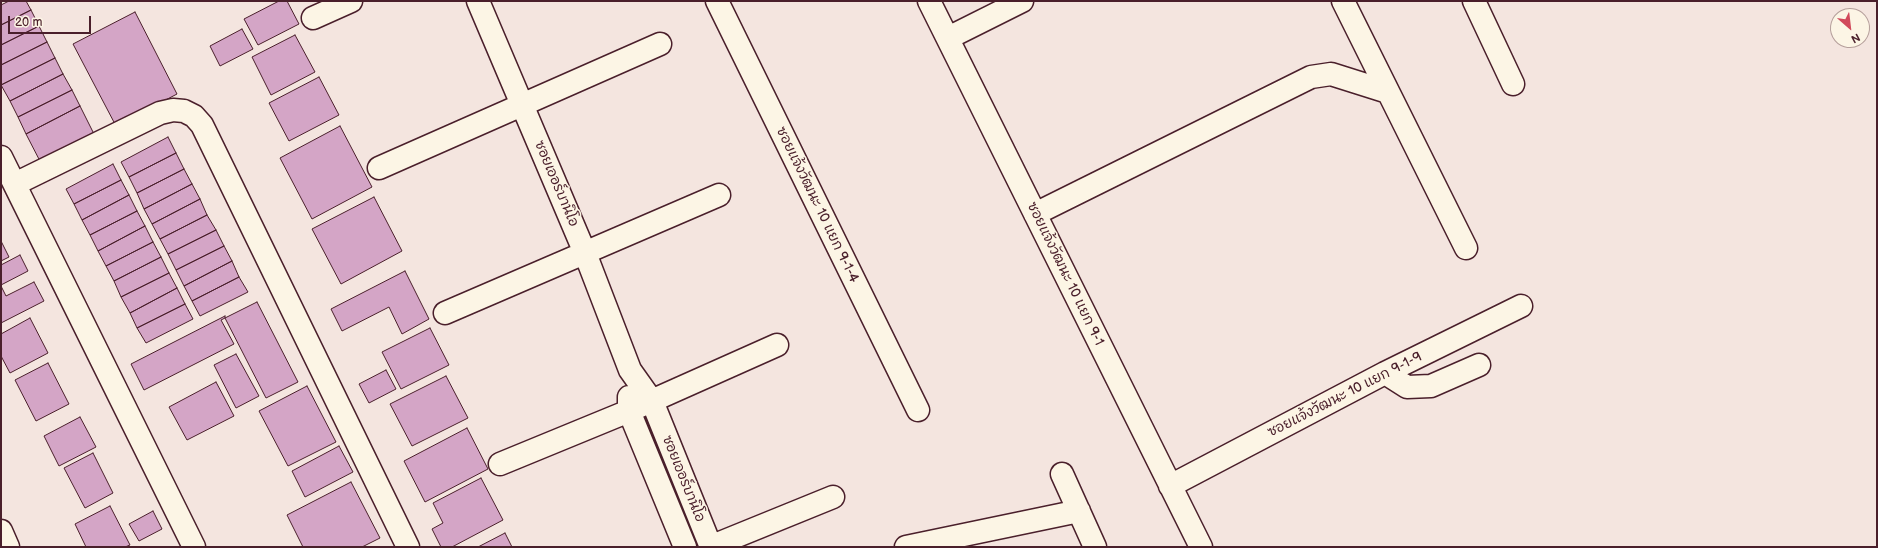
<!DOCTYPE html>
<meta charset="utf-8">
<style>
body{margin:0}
#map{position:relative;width:1878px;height:548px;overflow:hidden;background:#f4e5df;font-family:"Balsamiq Sans",sans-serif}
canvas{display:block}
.frame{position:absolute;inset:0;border:2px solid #4a1f2b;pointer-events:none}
.north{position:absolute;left:1830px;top:8px;width:40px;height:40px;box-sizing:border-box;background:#fcf5e5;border:1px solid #b59f9b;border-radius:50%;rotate:152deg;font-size:11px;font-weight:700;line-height:16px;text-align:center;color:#4a1f2b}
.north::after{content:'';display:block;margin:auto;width:14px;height:18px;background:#d1495b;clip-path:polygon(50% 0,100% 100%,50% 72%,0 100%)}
.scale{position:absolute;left:8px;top:16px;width:83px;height:18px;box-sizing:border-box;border:2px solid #4a1f2b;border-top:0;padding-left:5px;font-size:12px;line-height:14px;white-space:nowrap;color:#4a1f2b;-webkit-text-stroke:3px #fcf5e5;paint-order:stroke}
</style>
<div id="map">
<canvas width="1878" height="548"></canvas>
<div class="frame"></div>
<div class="north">N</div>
<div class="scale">20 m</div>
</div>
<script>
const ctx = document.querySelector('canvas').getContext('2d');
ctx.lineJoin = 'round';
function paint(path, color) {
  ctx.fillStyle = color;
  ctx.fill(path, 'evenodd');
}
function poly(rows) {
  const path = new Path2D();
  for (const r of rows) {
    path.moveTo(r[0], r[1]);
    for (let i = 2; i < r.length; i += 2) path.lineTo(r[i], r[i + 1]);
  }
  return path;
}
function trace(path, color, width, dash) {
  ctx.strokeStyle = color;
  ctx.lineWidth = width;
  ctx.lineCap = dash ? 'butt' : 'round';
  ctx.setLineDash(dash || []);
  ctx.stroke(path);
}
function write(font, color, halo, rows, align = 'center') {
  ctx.font = font + ' "Balsamiq Sans","Playpen Sans Thai",sans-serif';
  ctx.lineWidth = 3;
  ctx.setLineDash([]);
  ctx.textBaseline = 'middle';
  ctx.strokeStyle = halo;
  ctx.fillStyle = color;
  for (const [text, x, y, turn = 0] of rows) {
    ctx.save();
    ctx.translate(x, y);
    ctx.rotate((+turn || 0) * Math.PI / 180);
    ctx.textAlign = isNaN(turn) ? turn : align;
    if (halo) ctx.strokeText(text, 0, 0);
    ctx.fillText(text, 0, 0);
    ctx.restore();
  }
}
const building = poly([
 [9,1,26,1,31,10,1,25,1,5,9,1],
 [279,1,287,1,299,24,258,45,244,19,279,1],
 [31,10,39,26,1,45,1,25,31,10],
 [135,12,177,94,116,126,73,44,135,12],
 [39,26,47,42,1,65,1,45,39,26],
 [242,29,253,49,220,66,210,46,242,29],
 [295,35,315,72,271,95,252,57,295,35],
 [47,42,55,58,1,85,1,65,47,42],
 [55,58,63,74,10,101,1,85,55,58],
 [63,74,72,90,18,117,10,101,63,74],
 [319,77,339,115,289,141,269,103,319,77],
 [72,90,80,106,26,134,18,117,72,90],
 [80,106,96,138,42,165,26,134,80,106],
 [340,126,372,187,312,219,280,158,340,126],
 [168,137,176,153,129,177,121,162,168,137],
 [176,153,184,169,137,193,129,177,176,153],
 [113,164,121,180,74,204,66,189,113,164],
 [184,169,192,184,144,209,137,193,184,169],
 [121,180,129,195,82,220,74,204,121,180],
 [192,184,200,199,152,224,144,209,192,184],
 [129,195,137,211,90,235,82,220,129,195],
 [374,197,402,251,341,284,312,229,374,197],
 [200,199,207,215,160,239,152,224,200,199],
 [137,211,145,226,98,251,90,235,137,211],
 [207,215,216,230,168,254,160,239,207,215],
 [145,226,153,242,106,266,98,251,145,226],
 [216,230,224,246,176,270,168,254,216,230],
 [1,241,9,257,1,261,1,241],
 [153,242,161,257,114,281,106,266,153,242],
 [224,246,232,261,184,286,176,270,224,246],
 [20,255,28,271,1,285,1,265,20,255],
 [161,257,169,273,121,297,114,281,161,257],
 [232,261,239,277,192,301,184,286,232,261],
 [405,271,429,319,402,334,389,307,342,331,331,309,405,271],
 [169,273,177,288,130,313,121,297,169,273],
 [239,277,248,292,200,316,192,301,239,277],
 [34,282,44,301,1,323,1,286,6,296,34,282],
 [177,288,185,304,137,328,130,313,177,288],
 [257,302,298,382,266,398,225,318,257,302],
 [185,304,193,319,146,343,137,328,185,304],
 [225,316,225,318,221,320,234,344,144,390,131,364,225,316],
 [30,318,48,353,10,373,1,356,1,334,30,318],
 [430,328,449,365,401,389,382,352,430,328],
 [236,354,259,396,236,408,214,365,236,354],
 [48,363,69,404,36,421,15,380,48,363],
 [386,370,396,389,369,403,359,384,386,370],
 [446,376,468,418,412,446,390,404,446,376],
 [216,382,234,416,187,440,169,407,216,382],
 [307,386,336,442,288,466,259,411,307,386],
 [80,417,96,447,59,466,44,436,80,417],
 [467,428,488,469,425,502,404,461,467,428],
 [339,446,353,472,305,497,292,471,339,446],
 [93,453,113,493,85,508,64,468,93,453],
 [481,478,503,520,452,547,441,547,432,529,443,523,433,503,481,478],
 [351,482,380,538,362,547,303,547,287,515,351,482],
 [110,506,130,545,125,547,86,547,75,524,110,506],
 [153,511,162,529,139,541,129,524,153,511],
 [505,533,512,547,478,547,505,533]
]);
paint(building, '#d4a5c6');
trace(building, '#4a1f2b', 1);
const minor = poly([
 [478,1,585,253,630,370,652,401,711,547],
 [717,1,918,410],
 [929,1,1201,547],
 [1343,1,1466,248],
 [1474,1,1513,84],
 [313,18,351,1],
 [948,38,1022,1],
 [1,157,194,547],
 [379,168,660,44],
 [15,184,160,113,173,110,184,111,194,116,202,125,408,547],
 [1035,214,1311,77,1331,74,1388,92],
 [445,313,719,195],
 [1385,373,1407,387,1431,386,1479,365],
 [629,397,629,411,685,547],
 [500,464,629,411,777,345],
 [1062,474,1095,547],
 [1170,486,1385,373,1521,306],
 [1,531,8,547],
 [710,547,833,497],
 [906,547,1079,511]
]);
trace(minor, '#4a1f2b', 25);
trace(minor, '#fcf5e5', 22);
write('14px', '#4a1f2b', '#fcf5e5', [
 ["ซอยเออร์บานิโอ",556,184,67],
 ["ซอยแจ้งวัฒนะ 10 แยก 9-1-4",817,205,64],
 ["ซอยแจ้งวัฒนะ 10 แยก 9-1",1065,274,64],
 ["ซอยแจ้งวัฒนะ 10 แยก 9-1-9",1345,395,-27],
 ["ซอยเออร์บานิโอ",683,479,68]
]);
</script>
